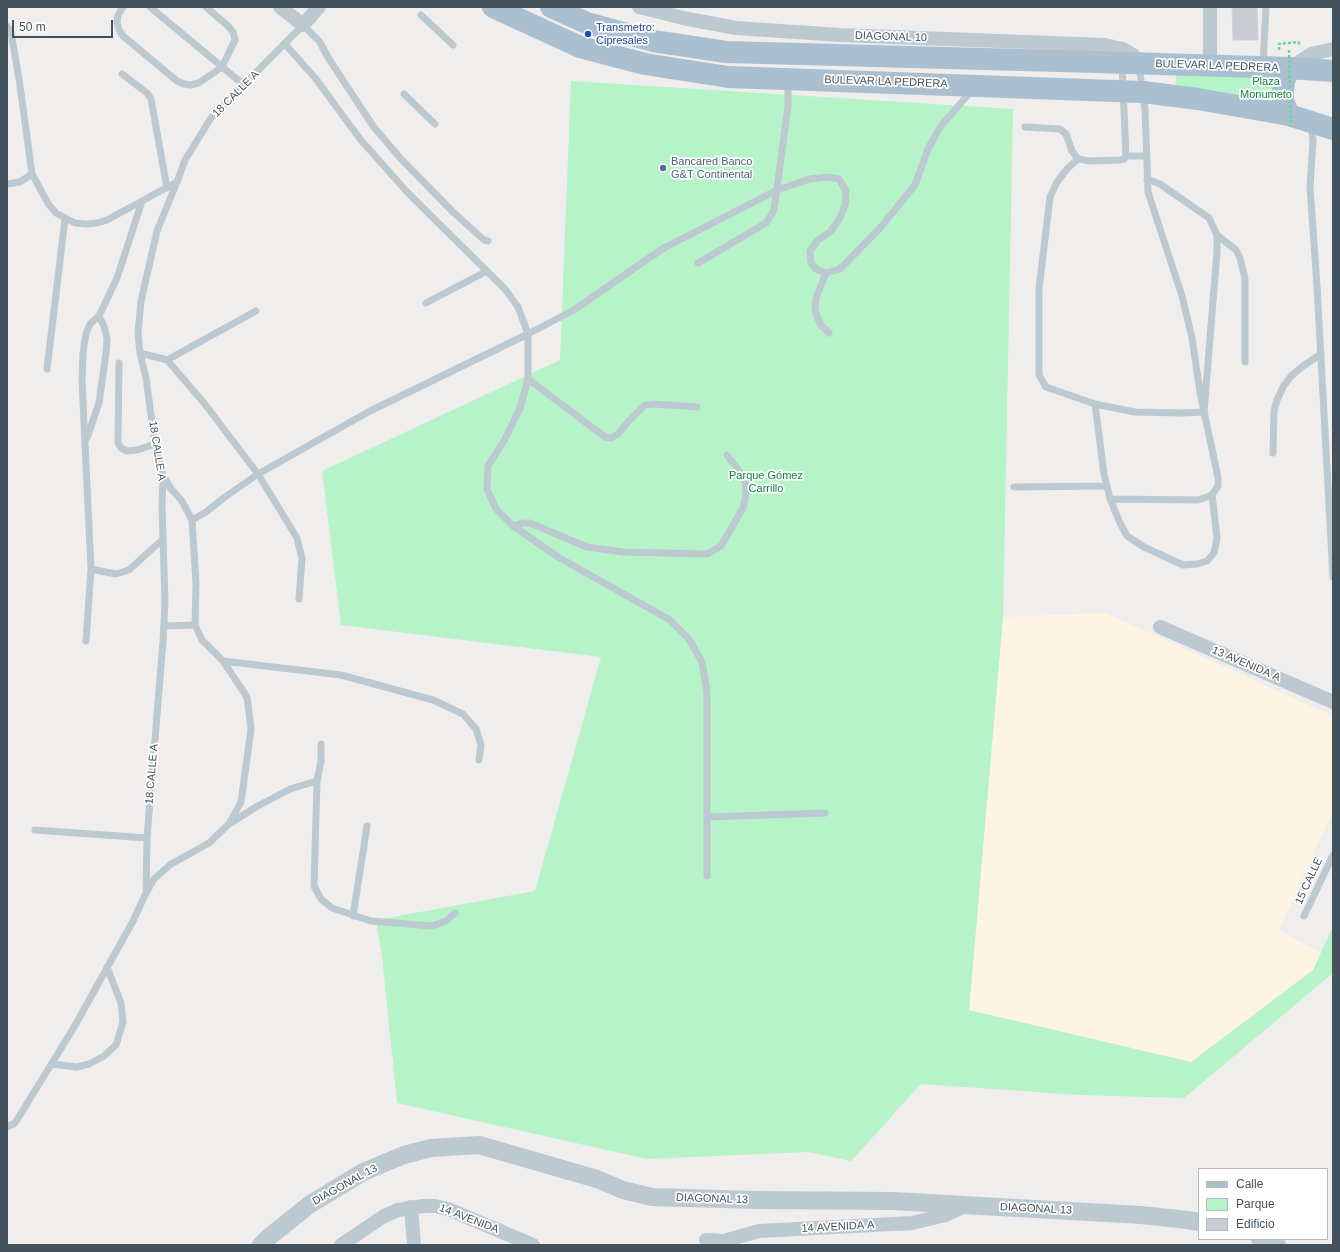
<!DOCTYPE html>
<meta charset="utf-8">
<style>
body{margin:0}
#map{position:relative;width:1340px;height:1252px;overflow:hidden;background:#f0eded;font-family:Arial,sans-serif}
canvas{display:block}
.frame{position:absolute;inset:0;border:8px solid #44525c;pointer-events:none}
.legend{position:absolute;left:1198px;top:1168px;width:130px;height:72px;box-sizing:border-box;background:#fff;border:1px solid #b4babe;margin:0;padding:5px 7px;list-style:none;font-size:12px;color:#44525c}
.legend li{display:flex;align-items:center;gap:8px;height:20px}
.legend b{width:20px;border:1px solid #b4babe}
.scale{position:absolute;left:12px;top:20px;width:101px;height:18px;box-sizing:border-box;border:2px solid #44525c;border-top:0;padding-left:5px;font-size:12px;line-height:14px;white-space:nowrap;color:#44525c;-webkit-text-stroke:3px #fff;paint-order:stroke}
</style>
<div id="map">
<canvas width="1340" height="1252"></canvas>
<div class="frame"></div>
<ul class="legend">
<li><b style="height:5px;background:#aabfcf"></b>Calle</li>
<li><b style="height:11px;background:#b6f3c9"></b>Parque</li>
<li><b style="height:11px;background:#c9ccd2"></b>Edificio</li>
</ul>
<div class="scale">50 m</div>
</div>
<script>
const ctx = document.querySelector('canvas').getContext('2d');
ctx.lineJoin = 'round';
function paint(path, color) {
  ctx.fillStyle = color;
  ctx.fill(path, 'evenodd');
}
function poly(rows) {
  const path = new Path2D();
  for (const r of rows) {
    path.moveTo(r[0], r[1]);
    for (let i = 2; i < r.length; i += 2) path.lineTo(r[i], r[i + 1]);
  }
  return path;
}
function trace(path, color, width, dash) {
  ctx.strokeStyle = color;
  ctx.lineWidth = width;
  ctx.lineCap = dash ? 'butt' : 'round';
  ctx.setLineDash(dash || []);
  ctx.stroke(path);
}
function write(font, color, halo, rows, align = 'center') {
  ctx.font = font + ' Arial,sans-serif';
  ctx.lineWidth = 3.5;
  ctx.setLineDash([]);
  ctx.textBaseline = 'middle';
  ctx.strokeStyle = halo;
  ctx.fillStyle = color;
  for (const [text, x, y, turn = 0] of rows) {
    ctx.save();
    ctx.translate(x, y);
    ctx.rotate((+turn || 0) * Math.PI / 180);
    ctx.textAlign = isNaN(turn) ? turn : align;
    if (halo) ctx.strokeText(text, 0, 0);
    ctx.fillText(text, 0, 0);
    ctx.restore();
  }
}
paint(poly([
 [1106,613,1333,716,1333,811,1279,930,1321,953,1313,970,1191,1062,969,1010,1003,617]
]), '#fdf4e3');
paint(poly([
 [1177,69,1280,77,1280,103,1175,89],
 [571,81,1013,109,1003,617,969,1010,1191,1062,1313,970,1333,926,1333,973,1184,1098,1079,1095,921,1084,851,1161,808,1152,647,1159,397,1103,382,956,376,920,535,891,601,657,341,625,322,471,560,360]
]), '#b6f3c9');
const building = poly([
 [1232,7,1257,7,1258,40,1233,40,1232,7]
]);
paint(building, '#c9ccd2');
trace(building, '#d0d3d9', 1);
trace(poly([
 [1279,50,1279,44,1298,42,1301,45]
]), '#6bd499', 2.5, [3, 2]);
trace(poly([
 [123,7,118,15,117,22,119,30,123,36,177,81,184,84,190,85,199,83,222,67,235,40,233,32,228,26,206,7],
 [150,7,244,85],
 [421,15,453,45],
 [7,26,11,32,20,85,32,174,49,205,56,213,75,223,86,224,97,223,107,220,177,182],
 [285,44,316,79,360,139,408,193,505,289,518,307,528,334,528,379,520,408,505,439,488,466,487,489,496,509,513,526,558,557,670,620,689,639,702,662,707,692,707,876],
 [1122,64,1126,156],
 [1263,65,1266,7],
 [122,74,147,93,151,99,167,188],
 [404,94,435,124],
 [1311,124,1313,141,1310,187,1317,286,1333,577],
 [1025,127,1060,129,1066,134,1072,151,1078,159,1090,161,1120,160,1124,159,1126,156,1146,156],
 [1078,159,1067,169,1057,182,1050,197,1039,289,1039,375,1046,387,1095,404,1135,412,1182,413,1204,412,1217,252,1217,235,1209,218,1160,184,1147,179],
 [7,184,20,182,32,174],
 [1217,235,1236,250,1240,258,1245,279,1245,362],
 [698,263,766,223,774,210,788,106,788,81],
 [826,273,816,298,815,308,817,317,821,325,829,333],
 [426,303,487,271],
 [140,353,167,360,204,403,258,474,297,538,302,558,299,599],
 [167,360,256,311],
 [119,363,118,443,121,448,127,451,137,450,155,444],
 [47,369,65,219],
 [528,379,605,437,611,438,618,434,628,422,645,405,654,404,697,407],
 [1095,404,1104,474,1110,499,1198,500,1212,495,1218,486,1218,478,1200,392,1192,338,1182,296,1148,192,1145,109,1139,66],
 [87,438,99,403,106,353,107,339,104,326,99,316],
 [1273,453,1274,411,1277,400,1283,387,1291,376,1303,366,1321,354],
 [163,475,171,489,182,501,192,520,196,584,195,625,202,640,223,661,247,697,251,729,241,802,229,824],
 [1014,487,1107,486],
 [1110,499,1120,523,1127,536,1144,547,1183,565,1197,564,1207,561,1214,553,1217,538,1212,495],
 [192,520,206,512,225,497,258,474,370,411,528,334,574,310,662,249,777,190,810,179,827,177,839,179,846,191,845,205,840,218,831,231,817,241,810,251,811,263,816,269,826,273,840,269,880,228,915,185,928,149,940,127,972,90],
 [513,526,523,523,530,523,587,547,623,552,707,554,721,546,743,508,746,494,745,479,727,455],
 [91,569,116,574,129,570,163,539],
 [164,626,195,625],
 [86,641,91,569,82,381,83,353,86,334,90,324,99,316,117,278,142,201],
 [223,661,341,675,433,700,463,714,476,729,481,745,479,760],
 [321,744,321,761,317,781,314,886,321,899,332,908,371,921,432,926,446,921,455,913],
 [708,817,825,813],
 [35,830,147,838],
 [146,893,154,879,171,864,209,843,229,824,256,807,290,789,317,781],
 [353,916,367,826],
 [1304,916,1333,855],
 [52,1064,77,1067,89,1064,104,1056,116,1045,123,1022,121,1003,107,967],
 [7,1127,15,1123,73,1029,133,921,146,893,147,838,163,641,165,602,162,506,163,475,155,444,146,378,140,353,138,333,141,301,157,231,177,182,185,160,211,118,303,25,319,41,329,59,373,126,401,159,453,212,484,240,488,241]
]), '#bcc9d1', 7);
trace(poly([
 [280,7,303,25,319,7],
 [639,7,683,18,736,28,840,35,1105,45,1123,49,1133,55,1139,63],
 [1210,67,1210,7],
 [1290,68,1311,54,1333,49],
 [1160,627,1333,702],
 [411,1207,414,1245],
 [706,1240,724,1241,759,1231,912,1223,946,1215,967,1205],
 [341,1245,384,1216,398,1210,423,1206,435,1206,448,1209,533,1245]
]), '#bcc9d1', 14);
trace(poly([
 [1260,1239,1277,1245],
 [261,1245,269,1237,309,1205,363,1172,404,1155,431,1148,479,1145,597,1179,623,1190,652,1197,756,1200,893,1201,1141,1215,1187,1220,1199,1222]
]), '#bcc9d1', 18);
trace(poly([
 [493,7,580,47,645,64,728,77,1143,92,1198,99,1289,115,1333,129],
 [551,7,587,23,653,41,726,52,1095,62,1290,68,1333,71],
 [1289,115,1283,101,1283,91,1284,81,1290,68]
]), '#aabfcf', 22);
trace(poly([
 [1289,50,1291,127]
]), '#6bd499', 2.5, [3, 2]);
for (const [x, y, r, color] of [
 [588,34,4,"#1a4fb4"],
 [663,168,4,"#5c6f8a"]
]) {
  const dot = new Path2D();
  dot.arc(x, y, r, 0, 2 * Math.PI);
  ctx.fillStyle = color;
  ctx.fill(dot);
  trace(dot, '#fff', 1.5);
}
write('11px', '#164399', '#fff', [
 ["Transmetro:",596,28],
 ["Cipresales",596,41]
], 'left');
write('11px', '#44525c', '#fff', [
 ["DIAGONAL 10",891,37,2],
 ["BULEVAR LA PEDRERA",1217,66,2],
 ["BULEVAR LA PEDRERA",886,82,2],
 ["18 CALLE A",236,94,-45],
 ["18 CALLE A",157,451,81],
 ["13 AVENIDA A",1246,664,23],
 ["18 CALLE A",152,774,-85],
 ["15 CALLE",1309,881,-65],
 ["DIAGONAL 13",345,1185,-29],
 ["DIAGONAL 13",712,1199,2],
 ["DIAGONAL 13",1036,1209,3],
 ["14 AVENIDA",469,1219,21],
 ["14 AVENIDA A",838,1227,-3]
]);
write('11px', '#0e8441', '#fff', [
 ["Plaza",1266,82],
 ["Monumeto",1266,95],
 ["Parque Gómez",766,476],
 ["Carrillo",766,489]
]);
write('11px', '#4e5e75', '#fff', [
 ["Bancared Banco",671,162],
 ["G&T Continental",671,175]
], 'left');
</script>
